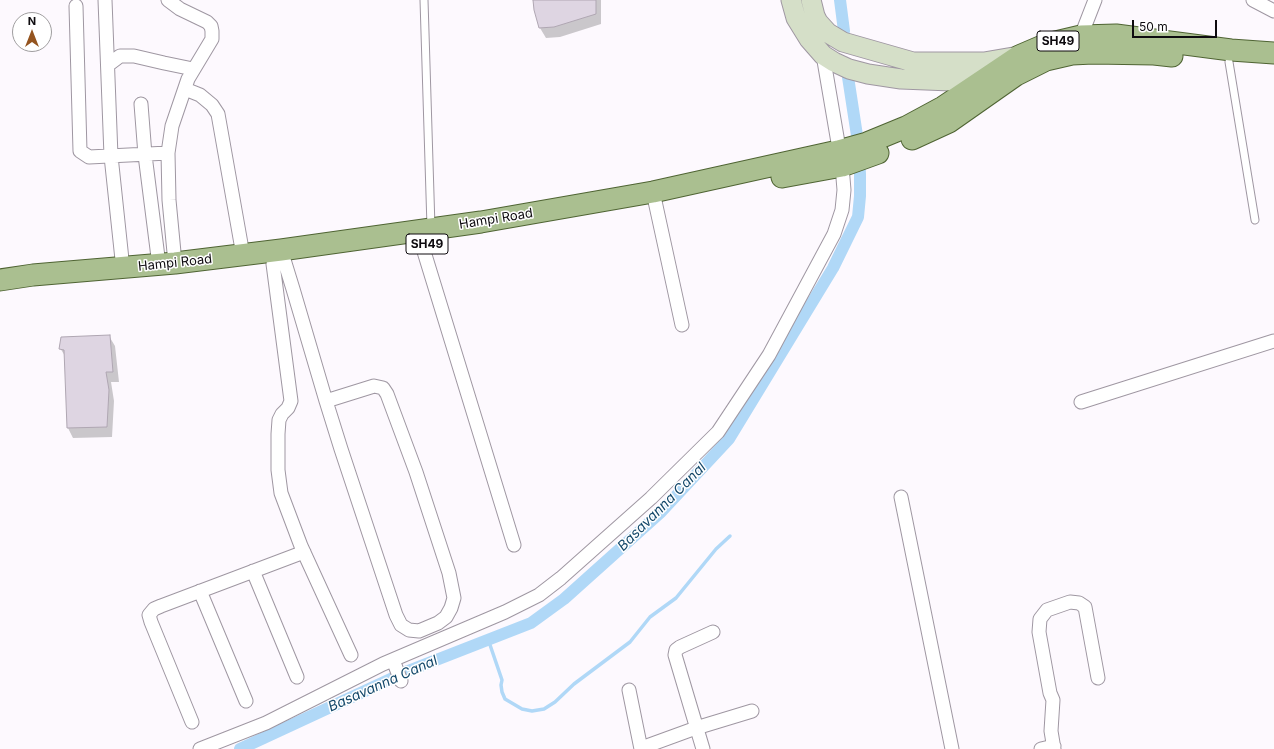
<!DOCTYPE html>
<style>
body{margin:0}
#map{position:relative;width:1274px;height:749px;overflow:hidden;background:#fdf9fe;font-family:Inter,sans-serif}
canvas{display:block}
.north{position:absolute;left:12px;top:12px;width:40px;height:40px;box-sizing:border-box;background:#fff;border:1px solid #9f9d9f;border-radius:50%;rotate:0deg;font-size:11px;font-weight:700;line-height:16px;text-align:center;color:#0e0b0f}
.north::after{content:'';display:block;margin:auto;width:14px;height:18px;background:#94541f;clip-path:polygon(50% 0,100% 100%,50% 72%,0 100%)}
.scale{position:absolute;left:1132px;top:20px;width:85px;height:18px;box-sizing:border-box;border:2px solid #0e0b0f;border-top:0;padding-left:5px;font-size:12px;line-height:14px;white-space:nowrap;color:#0e0b0f;-webkit-text-stroke:3px #fff;paint-order:stroke}
</style>
<div id="map">
<canvas width="1274" height="749"></canvas>
<div class="north">N</div>
<div class="scale">50 m</div>
</div>
<script>
const ctx = document.querySelector('canvas').getContext('2d');
ctx.lineJoin = 'round';
function paint(path, color) {
  ctx.fillStyle = color;
  ctx.fill(path, 'evenodd');
}
function poly(rows) {
  const path = new Path2D();
  for (const r of rows) {
    path.moveTo(r[0], r[1]);
    for (let i = 2; i < r.length; i += 2) path.lineTo(r[i], r[i + 1]);
  }
  return path;
}
function trace(path, color, width, dash) {
  ctx.strokeStyle = color;
  ctx.lineWidth = width;
  ctx.lineCap = dash ? 'butt' : 'round';
  ctx.setLineDash(dash || []);
  ctx.stroke(path);
}
function write(font, color, halo, rows, align = 'center') {
  ctx.font = font + ' Inter,sans-serif';
  ctx.lineWidth = 3;
  ctx.setLineDash([]);
  ctx.textBaseline = 'middle';
  ctx.strokeStyle = halo;
  ctx.fillStyle = color;
  for (const [text, x, y, turn = 0] of rows) {
    ctx.save();
    ctx.translate(x, y);
    ctx.rotate((+turn || 0) * Math.PI / 180);
    ctx.textAlign = isNaN(turn) ? turn : align;
    if (halo) ctx.strokeText(text, 0, 0);
    ctx.fillText(text, 0, 0);
    ctx.restore();
  }
}
paint(poly([
 [534,0,601,0,601,24,560,37,546,38,540,28],
 [109,336,115,346,119,382,111,382,114,401,112,437,73,438,68,428,65,356,60,348]
]), '#0003');
trace(poly([
 [488,639,502,680,501,685,502,692,505,699,522,709,532,711,544,709,555,702,574,684,630,642,650,617,676,598,716,549,730,536]
]), '#b0d8f7', 3.5);
trace(poly([
 [840,0,844,31],
 [240,749,408,671,531,623,564,599,661,512,729,439,833,268,858,217,860,196,860,174,858,142,848,77]
]), '#b0d8f7', 12);
const building = poly([
 [533,0,596,0,596,14,554,27,539,28,534,10,533,0],
 [110,335,113,372,106,372,109,390,107,427,67,428,64,350,59,349,61,337,110,335]
]);
paint(building, '#ded5e2');
trace(building, '#afa6b2', 1);
const lane = poly([
 [424,0,431,227],
 [1229,62,1255,220]
]);
const street = poly([
 [105,0,111,156,123,269],
 [168,0,180,9,207,22,211,26,212,31,212,39,188,79,172,126,168,153,169,200,175,263],
 [1253,0,1274,11],
 [76,6,80,151,89,157,168,153],
 [1081,36,1095,0],
 [108,65,120,56,134,56,164,63,193,69],
 [185,89,200,95,212,105,218,114,243,255],
 [141,104,145,155,159,265],
 [653,192,682,325],
 [418,232,514,545],
 [281,250,293,289,326,401,341,449,396,615,401,625,409,630,419,631,438,623,446,617,451,608,454,598,449,573,416,472,387,394,383,388,374,386,326,401],
 [273,264,291,401,288,408,282,414,279,420,278,434,278,470,281,493,301,546,351,655],
 [1081,402,1274,341],
 [901,497,952,749],
 [253,571,297,677],
 [200,591,246,701],
 [393,660,401,681],
 [629,690,641,749],
 [192,722,151,622,149,615,154,609,161,606,304,552],
 [641,748,696,728,752,711],
 [200,749,266,723,383,664,505,612,539,595,561,578,651,498,718,432,769,355,834,234,842,210,844,190,842,166,823,55],
 [703,749,675,655,676,650,680,647,713,632],
 [1041,749,1054,746],
 [1054,749,1051,731,1053,700,1050,693,1039,632,1040,619,1047,610,1070,602,1079,603,1085,607,1098,678]
]);
const secondary = poly([
 [791,0,796,18,809,39,823,55,834,62,849,69,868,74,901,79,951,81,982,80],
 [811,0,815,16,818,22,828,33,843,42,913,62,984,62,1019,56]
]);
const primary = poly([
 [912,139,949,122,1016,75,1046,60,1072,54,1093,53,1154,54,1172,56],
 [782,177,842,166,878,153],
 [0,280,33,275,175,263,281,250,481,222,653,192,838,151,867,143,906,127,943,107,1019,56,1047,44,1081,36,1116,35,1231,50,1274,53]
]);
trace(lane, '#9f97a2', 9);
trace(street, '#9f97a2', 15);
trace(secondary, '#9f97a2', 21);
trace(primary, '#4f6433', 23);
trace(lane, '#fff', 7);
trace(street, '#fff', 13);
trace(secondary, '#d5dfc8', 19);
trace(primary, '#aabf90', 21);
for (const [x, y, w] of [
 [1058,41,42],
 [427,244,42]
]) {
  const box = new Path2D();
  box.roundRect(x - w / 2, y - 10, w, 20, 3);
  ctx.fillStyle = '#fff';
  ctx.fill(box);
  trace(box, '#0e0b0f', 1);
}
write('bold 12px', '#0e0b0f', null, [
 ["SH49",1058,41],
 ["SH49",427,244]
]);
write('13px', '#0e0b0f', '#fff', [
 ["Hampi Road",496,219,-9],
 ["Hampi Road",175,263,-6]
]);
write('italic 14px', '#13486a', '#fff', [
 ["Basavanna Canal",662,507,-45],
 ["Basavanna Canal",383,684,-24]
]);
</script>
